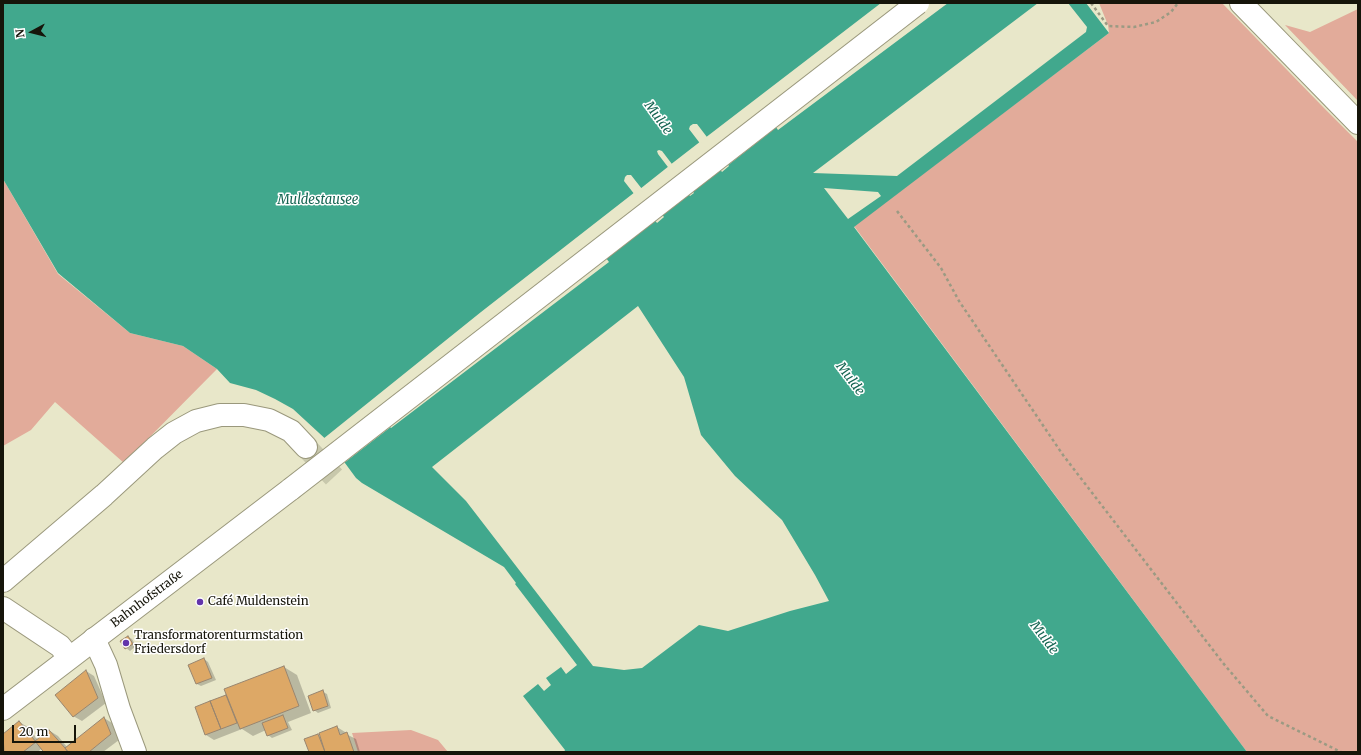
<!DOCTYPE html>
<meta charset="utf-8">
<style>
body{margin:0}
#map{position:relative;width:1361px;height:755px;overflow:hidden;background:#e8e7c9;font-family:Merriweather,serif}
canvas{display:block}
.frame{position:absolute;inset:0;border:4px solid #16150a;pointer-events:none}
.north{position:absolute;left:12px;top:12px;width:40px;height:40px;-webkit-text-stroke:3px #fff;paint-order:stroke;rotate:263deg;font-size:11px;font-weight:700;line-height:16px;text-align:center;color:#16150a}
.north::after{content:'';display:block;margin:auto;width:14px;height:18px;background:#16150a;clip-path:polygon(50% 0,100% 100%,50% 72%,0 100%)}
.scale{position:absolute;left:12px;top:725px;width:64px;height:18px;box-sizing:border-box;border:2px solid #16150a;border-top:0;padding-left:5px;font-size:12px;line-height:14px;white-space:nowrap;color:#16150a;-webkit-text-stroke:3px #fff;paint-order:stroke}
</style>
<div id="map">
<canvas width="1361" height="755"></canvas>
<div class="frame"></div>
<div class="north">N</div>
<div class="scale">20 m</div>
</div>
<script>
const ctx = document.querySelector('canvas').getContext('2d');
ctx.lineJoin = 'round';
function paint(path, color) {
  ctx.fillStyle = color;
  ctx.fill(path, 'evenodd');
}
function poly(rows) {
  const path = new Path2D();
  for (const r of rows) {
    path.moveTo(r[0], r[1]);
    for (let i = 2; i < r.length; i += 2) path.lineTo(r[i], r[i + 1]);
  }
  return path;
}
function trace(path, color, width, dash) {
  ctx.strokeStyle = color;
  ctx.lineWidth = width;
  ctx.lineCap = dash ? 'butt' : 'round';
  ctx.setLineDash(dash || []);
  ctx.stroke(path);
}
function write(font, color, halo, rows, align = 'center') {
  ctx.font = font + ' Merriweather,serif';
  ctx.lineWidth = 3;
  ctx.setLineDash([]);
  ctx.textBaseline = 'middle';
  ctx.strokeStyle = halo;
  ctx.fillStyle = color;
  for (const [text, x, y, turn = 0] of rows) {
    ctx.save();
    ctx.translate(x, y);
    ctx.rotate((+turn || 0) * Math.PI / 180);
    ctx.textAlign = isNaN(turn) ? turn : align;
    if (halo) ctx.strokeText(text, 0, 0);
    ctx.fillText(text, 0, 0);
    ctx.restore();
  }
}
paint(poly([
 [1099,3,1222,3,1324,108,1358,142,1358,752,1247,752,854,226,1109,33,1108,25],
 [1358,9,1358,101,1285,25,1310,32],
 [3,179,58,274,130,333,183,346,217,369,124,463,55,402,31,430,3,446],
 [411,730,438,740,448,752,358,752,352,733]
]), '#e2ab9a');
paint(poly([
 [3,3,897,3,761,106,778,130,948,3,1038,3,813,173,897,176,1086,32,1087,27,1068,3,1086,3,1109,33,854,227,1247,752,564,752,565,750,523,696,538,684,544,691,551,685,546,678,561,667,566,674,577,665,515,584,516,583,504,567,362,483,356,478,331,444,293,409,275,399,256,390,230,383,217,369,183,346,130,333,58,273,3,179],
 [693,124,697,124,729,166,722,172,689,129,690,126],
 [659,150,662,151,694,193,690,196,658,154,657,151],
 [627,175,631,175,664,217,657,223,624,181,625,177],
 [824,188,878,192,881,196,848,219],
 [591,238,609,262,391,428,374,407],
 [638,306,684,377,701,435,735,476,782,520,815,575,829,601,790,611,728,631,699,625,642,668,624,670,593,666,466,501,432,467]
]), '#41a88d');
paint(poly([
 [881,3,899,3,763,106,778,126,727,166,705,138],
 [701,141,722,169,605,260,590,241,377,407,392,425,488,352,344,463,344,465,329,445,323,439,481,312,635,192,657,220,661,217,640,189,669,166,691,193,692,193,670,165]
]), '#e8e7c9');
paint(poly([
 [128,637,132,639,136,646,130,651,126,648],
 [204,659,208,662,216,680,201,686,197,684,190,665],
 [284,667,297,675,311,713,288,722,292,730,272,738,268,735,266,730,253,736,242,729,214,740,206,735,226,696,229,697],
 [86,671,94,676,106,703,82,721,73,716],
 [323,692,327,694,331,708,318,713,314,710],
 [104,718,112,723,119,740,103,752,45,752,42,748,38,752,5,752,3,749,3,735,19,722,28,727,38,740,50,731,58,736,67,747],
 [337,727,345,732,346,734,356,739,360,752,310,752,318,735,321,737]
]), '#0003');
const building = poly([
 [128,636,133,644,125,649,120,641,128,636],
 [204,658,212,678,196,684,188,665,204,658],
 [284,666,299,706,240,729,224,689,284,666],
 [86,670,98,698,73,717,55,695,86,670],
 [323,690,328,706,313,711,308,696,323,690],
 [226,695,237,723,221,729,210,701,226,695],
 [210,701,221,729,205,735,195,707,210,701],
 [283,715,288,728,267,736,262,723,283,715],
 [104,717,111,734,89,752,68,752,65,748,104,717],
 [19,721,36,742,23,752,4,752,3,734,19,721],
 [337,726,340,735,347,732,354,752,325,752,319,733,337,726],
 [49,730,65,748,68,752,44,752,42,750,35,741,49,730],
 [318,734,325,752,309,752,304,739,318,734]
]);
paint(building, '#dda866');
trace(building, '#98856f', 1);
trace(poly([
 [306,447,334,477]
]), '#c8c8ac', 22, [22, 11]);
const minor = poly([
 [1241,3,1358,123],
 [3,581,104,495,155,448,174,433,196,421,220,415,244,415,269,420,291,431,306,447],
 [3,608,60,646,69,657],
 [94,639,106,665,119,709,135,752]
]);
const major = poly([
 [3,709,291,489]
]);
trace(minor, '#9a987c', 24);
trace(major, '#9a987c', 24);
trace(poly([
 [1091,3,1108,26,1134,27,1156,22,1171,12,1178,3],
 [897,211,941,268,959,301,1063,455,1223,663,1268,716,1341,752]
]), '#9b9a83', 2.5, [3, 3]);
trace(minor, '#fff', 22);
trace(major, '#fff', 22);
const majorBridge = poly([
 [291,489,918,3]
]);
trace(majorBridge, '#9a987c', 24, []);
trace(majorBridge, '#fff', 22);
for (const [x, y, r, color] of [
 [200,602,4,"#6234ab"],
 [126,643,4,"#6234ab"]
]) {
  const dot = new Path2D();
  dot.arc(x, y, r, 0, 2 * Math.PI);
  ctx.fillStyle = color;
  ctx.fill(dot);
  trace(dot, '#fff', 1.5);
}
write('12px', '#16150a', '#fff', [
 ["Bahnhofstraße",147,599,-37]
]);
write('12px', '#16150a', '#fff', [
 ["Café Muldenstein",208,602],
 ["Transformatorenturmstation",134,636],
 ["Friedersdorf",134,650]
], 'left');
write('italic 13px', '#156552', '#fff', [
 ["Mulde",658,118,54],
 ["Muldestausee",318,200],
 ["Mulde",850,379,53],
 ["Mulde",1044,638,53]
]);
</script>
